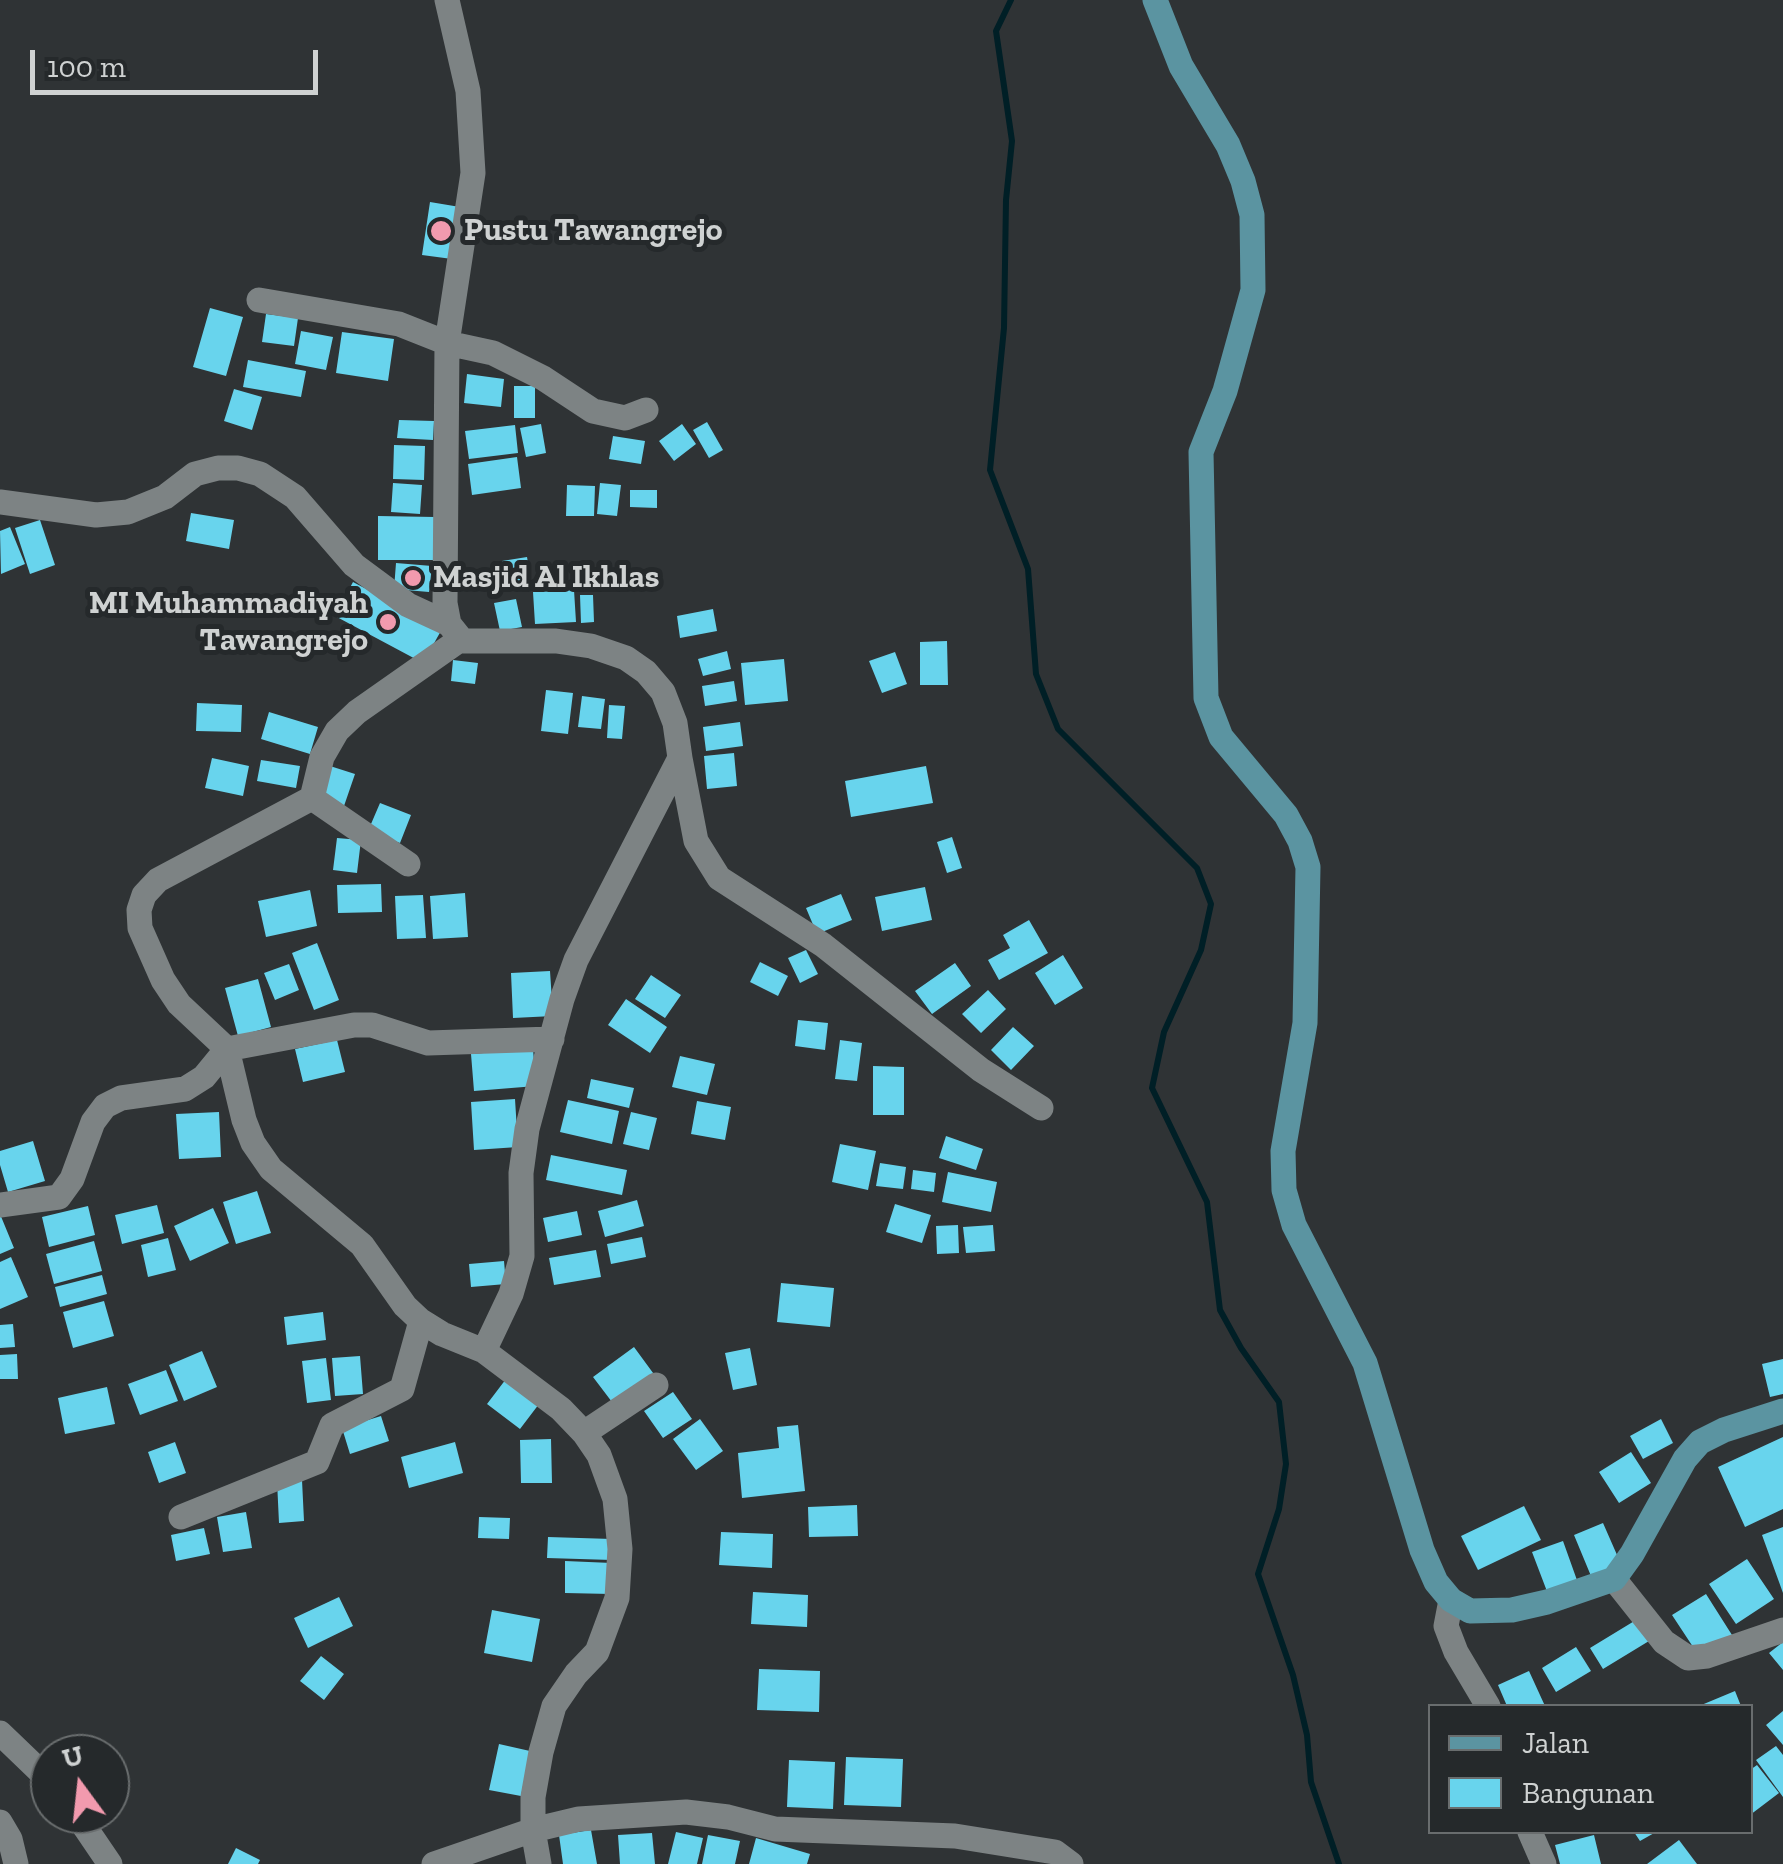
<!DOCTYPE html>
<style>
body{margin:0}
#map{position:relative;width:1783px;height:1864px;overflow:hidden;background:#2f3335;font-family:"Zilla Slab",serif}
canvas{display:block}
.legend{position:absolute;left:1428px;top:1704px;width:325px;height:130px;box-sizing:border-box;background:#25292b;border:2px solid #696d6e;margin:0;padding:12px 18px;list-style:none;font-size:30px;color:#cfd2d2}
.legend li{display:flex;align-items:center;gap:20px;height:50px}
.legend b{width:50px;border:2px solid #696d6e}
.north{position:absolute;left:30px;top:1734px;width:100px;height:100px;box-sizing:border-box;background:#25292b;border:2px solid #696d6e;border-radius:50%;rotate:345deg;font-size:28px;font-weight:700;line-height:40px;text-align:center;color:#cfd2d2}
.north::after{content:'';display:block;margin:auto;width:35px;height:45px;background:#f29aae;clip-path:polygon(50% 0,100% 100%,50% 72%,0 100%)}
.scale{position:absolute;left:30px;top:50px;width:288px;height:45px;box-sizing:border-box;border:5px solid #cfd2d2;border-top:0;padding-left:12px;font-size:30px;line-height:35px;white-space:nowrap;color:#cfd2d2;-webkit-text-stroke:8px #25292b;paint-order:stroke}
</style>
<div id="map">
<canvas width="1783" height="1864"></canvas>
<ul class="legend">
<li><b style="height:12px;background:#5b94a1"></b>Jalan</li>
<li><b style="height:28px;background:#68d4ed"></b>Bangunan</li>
</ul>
<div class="north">U</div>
<div class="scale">100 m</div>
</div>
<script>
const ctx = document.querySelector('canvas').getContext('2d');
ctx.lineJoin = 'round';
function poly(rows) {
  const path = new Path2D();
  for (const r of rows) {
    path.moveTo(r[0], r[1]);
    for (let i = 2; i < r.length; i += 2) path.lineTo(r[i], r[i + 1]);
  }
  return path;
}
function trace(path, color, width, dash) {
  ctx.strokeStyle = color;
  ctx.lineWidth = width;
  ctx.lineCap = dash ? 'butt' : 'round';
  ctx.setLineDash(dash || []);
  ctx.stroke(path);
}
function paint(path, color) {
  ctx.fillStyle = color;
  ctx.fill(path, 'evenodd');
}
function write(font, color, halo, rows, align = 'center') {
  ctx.font = font + ' "Zilla Slab",serif';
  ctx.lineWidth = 10;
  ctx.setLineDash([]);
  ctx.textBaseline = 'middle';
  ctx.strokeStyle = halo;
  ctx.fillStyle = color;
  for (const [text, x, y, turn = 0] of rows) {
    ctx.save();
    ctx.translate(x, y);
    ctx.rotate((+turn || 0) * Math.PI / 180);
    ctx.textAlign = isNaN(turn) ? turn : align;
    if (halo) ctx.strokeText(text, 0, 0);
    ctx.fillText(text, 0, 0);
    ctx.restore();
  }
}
trace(poly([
 [1011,0,996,31,1012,141,1006,200,1004,328,990,470,1028,569,1036,674,1058,729,1197,868,1211,904,1201,950,1164,1032,1152,1088,1207,1202,1220,1310,1241,1348,1279,1402,1286,1464,1279,1509,1258,1574,1293,1675,1307,1735,1311,1782,1339,1864]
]), '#001f26', 6);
paint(poly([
 [430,202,460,207,452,259,422,255],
 [210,308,243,317,226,376,193,367],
 [266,314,298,318,294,346,262,342],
 [301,331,333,337,326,370,295,364],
 [342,332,394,339,388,381,336,373],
 [248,360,306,371,301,397,243,387],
 [467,374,504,379,501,407,464,403],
 [514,386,535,386,535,418,514,418],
 [234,389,262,397,252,430,224,421],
 [399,420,434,421,433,440,397,438],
 [707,422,723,450,709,458,693,430],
 [541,424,546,453,526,457,520,428],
 [682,424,696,444,674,461,659,441],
 [515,425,518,453,469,459,465,431],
 [613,436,645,441,641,464,609,459],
 [394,445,425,446,424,480,393,479],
 [517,457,521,488,472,495,468,464],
 [393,483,422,485,420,514,391,512],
 [600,483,621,485,617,516,597,514],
 [567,485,595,486,594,516,566,516],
 [630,490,657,490,657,508,630,507],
 [191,513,234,520,229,549,186,541],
 [378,516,435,517,434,560,378,560],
 [40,520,55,565,30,574,15,528],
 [10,527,25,564,1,574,0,531],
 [527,557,532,587,507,591,502,561],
 [396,563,432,566,429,592,394,589],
 [353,582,442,629,423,663,335,616],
 [574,590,576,622,535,624,533,592],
 [580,595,593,595,594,622,581,623],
 [516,599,522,627,500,631,494,603],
 [713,609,717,631,680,638,677,616],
 [947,641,948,685,920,685,920,642],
 [727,651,731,669,703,676,698,659],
 [895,652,907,684,882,693,869,661],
 [784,659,788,701,745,705,741,663],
 [453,660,478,663,475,684,451,681],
 [734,681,737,701,705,706,702,686],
 [546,690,573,693,568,734,541,731],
 [582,696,605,699,601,729,578,727],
 [197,703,242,705,241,732,196,731],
 [609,705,625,706,622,739,607,738],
 [269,712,318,727,310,754,261,739],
 [740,722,743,746,706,751,703,727],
 [734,753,737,786,707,789,704,756],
 [212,758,249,766,243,796,205,788],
 [261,760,300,766,296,788,257,781],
 [330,766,355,774,344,806,319,797],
 [926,766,933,803,851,817,845,781],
 [380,803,411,815,400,843,368,831],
 [952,837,962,868,947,873,937,842],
 [337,838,361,840,357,873,333,870],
 [381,884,382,912,338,913,337,885],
 [925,887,932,920,882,931,875,897],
 [310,890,317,926,266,937,258,901],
 [465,893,468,937,433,939,430,896],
 [841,894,852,920,817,934,806,908],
 [423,895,426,938,397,939,395,896],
 [1029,920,1048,953,999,980,988,960,1010,948,1003,935],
 [317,943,339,1000,314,1010,292,953],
 [806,950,818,974,800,983,788,958],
 [1063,955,1083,988,1055,1005,1035,973],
 [760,962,788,976,778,996,750,982],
 [955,963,971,986,932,1014,915,991],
 [289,964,299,990,275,1000,264,973],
 [550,971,553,1016,513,1018,511,973],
 [651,975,681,995,665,1018,635,999],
 [258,979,271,1027,238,1036,225,988],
 [988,990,1006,1009,981,1033,962,1014],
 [626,999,667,1027,650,1053,608,1025],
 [798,1020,828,1023,825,1050,795,1046],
 [1013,1027,1034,1046,1011,1070,991,1050],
 [337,1040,345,1072,303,1082,295,1049],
 [840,1040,862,1043,857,1081,835,1079],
 [533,1049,536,1086,474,1091,471,1054],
 [680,1056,715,1064,707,1095,672,1087],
 [873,1066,904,1067,904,1115,873,1115],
 [591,1079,634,1088,629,1108,587,1098],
 [515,1099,518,1147,474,1150,471,1102],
 [568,1100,619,1111,612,1144,560,1132],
 [697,1101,731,1107,725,1140,691,1134],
 [219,1112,221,1157,179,1159,176,1114],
 [631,1112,657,1118,649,1150,623,1144],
 [946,1136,983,1149,976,1170,939,1158],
 [33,1141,45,1181,8,1192,0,1165,0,1151],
 [840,1144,876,1151,868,1190,832,1182],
 [551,1155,627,1170,622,1195,546,1180],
 [880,1163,906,1167,903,1189,876,1186],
 [913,1170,936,1173,934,1192,911,1189],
 [948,1172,997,1182,991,1212,942,1202],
 [257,1191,271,1233,236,1244,223,1202],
 [637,1200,644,1226,605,1237,598,1211],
 [895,1204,931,1215,922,1243,886,1232],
 [157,1205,164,1233,122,1244,115,1215],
 [88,1206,95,1235,49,1247,42,1217],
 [213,1208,229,1243,190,1261,174,1226],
 [577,1211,582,1235,548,1242,543,1218],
 [0,1214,14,1248,0,1254],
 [958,1225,959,1253,937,1254,936,1226],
 [993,1225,995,1251,966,1253,963,1227],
 [642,1237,646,1257,611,1264,607,1244],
 [168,1238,176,1270,148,1277,141,1245],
 [94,1241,102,1271,54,1284,46,1254],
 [596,1250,601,1277,554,1285,549,1258],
 [11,1257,28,1297,0,1309,0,1262],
 [504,1261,506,1284,471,1287,469,1264],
 [102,1275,107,1294,60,1307,55,1287],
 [781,1283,834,1288,830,1327,777,1322],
 [104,1301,114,1336,73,1348,63,1312],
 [323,1312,326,1340,287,1345,284,1317],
 [13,1324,15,1347,0,1348,0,1325],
 [634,1347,656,1377,615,1406,593,1377],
 [750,1348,757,1385,733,1390,725,1353],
 [202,1351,217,1387,184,1401,169,1365],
 [17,1354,18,1379,0,1379,0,1355],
 [360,1356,363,1394,335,1396,332,1358],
 [326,1358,331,1400,307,1403,302,1361],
 [1783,1359,1783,1394,1770,1397,1762,1364],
 [166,1370,178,1401,140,1415,128,1384],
 [506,1379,539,1404,520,1429,487,1404],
 [107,1387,115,1424,65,1434,58,1398],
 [673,1392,692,1419,663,1438,644,1411],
 [381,1416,389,1441,350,1454,342,1428],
 [700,1419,723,1451,696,1470,673,1439],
 [1661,1419,1673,1443,1643,1459,1630,1436],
 [798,1425,805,1491,742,1498,738,1453,779,1448,777,1427],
 [1783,1437,1783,1509,1745,1527,1718,1467],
 [551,1439,552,1483,521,1483,520,1440],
 [175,1442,186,1473,159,1483,148,1452],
 [455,1442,463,1473,409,1488,401,1457],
 [1631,1452,1651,1483,1619,1503,1599,1472],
 [302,1480,304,1521,279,1523,277,1481],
 [857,1505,858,1536,809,1537,808,1507],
 [1524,1506,1541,1540,1478,1570,1461,1536],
 [246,1512,252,1548,223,1552,217,1517],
 [479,1517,510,1518,509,1539,478,1538],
 [1603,1523,1621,1564,1591,1576,1574,1535],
 [1783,1527,1783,1593,1762,1535],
 [204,1528,210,1554,176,1561,171,1535],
 [721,1532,773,1534,772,1568,719,1565],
 [548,1537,612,1539,612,1560,547,1558],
 [1563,1541,1578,1583,1548,1594,1532,1552],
 [1747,1559,1774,1599,1736,1624,1709,1584],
 [565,1561,612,1563,611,1594,565,1593],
 [753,1592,808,1595,807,1627,751,1624],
 [1706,1594,1732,1635,1699,1656,1672,1615],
 [339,1597,353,1626,308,1648,294,1618],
 [492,1610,540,1619,532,1662,484,1653],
 [1636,1620,1649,1641,1603,1669,1590,1648],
 [1783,1642,1783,1670,1769,1653],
 [1576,1647,1591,1671,1556,1692,1542,1668],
 [321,1656,344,1674,324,1700,300,1681],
 [759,1669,820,1671,819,1712,757,1710],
 [1529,1671,1545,1706,1507,1706,1498,1685],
 [1735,1691,1741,1706,1699,1706],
 [1783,1711,1783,1745,1766,1725],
 [499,1744,530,1751,521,1796,489,1790],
 [1776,1746,1783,1755,1783,1797,1756,1760],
 [846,1757,903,1759,901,1807,844,1805],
 [789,1760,835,1762,833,1809,787,1807],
 [1757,1765,1779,1793,1750,1815,1750,1770],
 [591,1830,597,1864,563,1864,559,1835],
 [676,1832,703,1838,697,1864,668,1864],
 [1634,1832,1656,1832,1640,1841],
 [652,1833,655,1864,620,1864,618,1835],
 [708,1835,740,1841,735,1864,702,1864],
 [1594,1835,1601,1864,1560,1864,1555,1845],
 [756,1838,810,1854,807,1864,749,1864],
 [1679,1840,1697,1864,1647,1864],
 [236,1848,260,1860,258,1864,228,1864]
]), '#68d4ed');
trace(poly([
 [447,0,468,91,473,173,447,343,445,603,449,624,461,639,459,641,556,641,591,646,626,658,646,672,663,692,675,723,680,758,576,960,562,999,527,1129,521,1173,522,1256,511,1294,484,1351,561,1409,584,1433,599,1455,615,1499,620,1549,617,1598,597,1652,576,1674,554,1706,541,1752,533,1797,533,1830,579,1819,686,1812,728,1817,775,1829,955,1836,1055,1852,1071,1864],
 [259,300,399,324,447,343,493,353,543,378,593,411,625,418,646,410],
 [0,502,96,515,128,512,165,497,195,474,218,468,238,468,260,474,295,497,354,565,408,605,449,624],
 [461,639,357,712,337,731,322,757,312,798,158,880,144,895,139,910,140,928,163,980,179,1004,227,1049,354,1025,372,1025,428,1043,552,1039],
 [680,758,696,841,719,878,823,945,981,1070,1041,1108],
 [312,798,408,864],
 [227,1049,244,1120,253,1143,271,1169,362,1245,405,1306,421,1321,442,1334,484,1351],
 [0,1205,59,1197,72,1179,93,1122,105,1106,121,1098,185,1089,204,1077,227,1049],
 [584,1433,656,1385],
 [181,1517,317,1462,332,1425,402,1389,421,1321],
 [1614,1579,1664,1642,1688,1658,1707,1656,1783,1630],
 [1451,1600,1446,1626,1456,1652,1488,1706],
 [0,1733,50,1781],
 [76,1814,110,1864],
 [0,1822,10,1839,16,1864],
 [1530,1832,1544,1864],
 [434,1864,533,1830,539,1864]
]), '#7d8384', 25);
trace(poly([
 [1155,0,1181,66,1228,145,1243,181,1252,215,1253,290,1225,391,1201,452,1206,698,1221,737,1286,815,1300,841,1308,867,1305,1023,1283,1151,1284,1190,1294,1225,1365,1363,1422,1550,1436,1582,1451,1600,1470,1611,1512,1610,1547,1602,1614,1579,1632,1554,1685,1459,1700,1442,1724,1430,1783,1411]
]), '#5b94a1', 25);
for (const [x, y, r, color] of [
 [441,231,12,"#f29aae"],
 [413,578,10,"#f29aae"],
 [388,622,10,"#f29aae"]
]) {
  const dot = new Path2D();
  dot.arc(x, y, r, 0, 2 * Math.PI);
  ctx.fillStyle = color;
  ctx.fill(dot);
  trace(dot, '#25292b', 4);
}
write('bold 32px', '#cfd2d2', '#25292b', [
 ["Pustu Tawangrejo",464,231],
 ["Masjid Al Ikhlas",433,578],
 ["MI Muhammadiyah",368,604,"right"],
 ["Tawangrejo",368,641,"right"]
], 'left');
</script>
